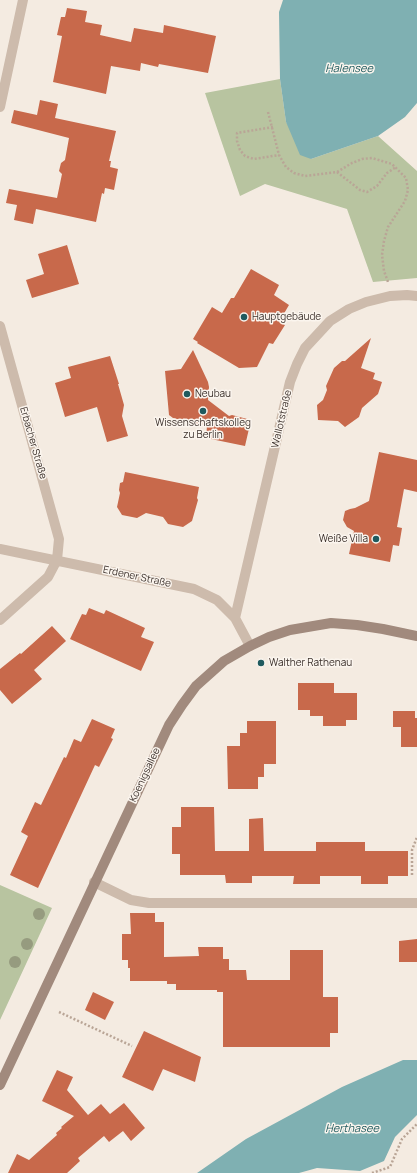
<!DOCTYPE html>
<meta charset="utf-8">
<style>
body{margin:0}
canvas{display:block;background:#f4ebe1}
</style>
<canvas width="417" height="1173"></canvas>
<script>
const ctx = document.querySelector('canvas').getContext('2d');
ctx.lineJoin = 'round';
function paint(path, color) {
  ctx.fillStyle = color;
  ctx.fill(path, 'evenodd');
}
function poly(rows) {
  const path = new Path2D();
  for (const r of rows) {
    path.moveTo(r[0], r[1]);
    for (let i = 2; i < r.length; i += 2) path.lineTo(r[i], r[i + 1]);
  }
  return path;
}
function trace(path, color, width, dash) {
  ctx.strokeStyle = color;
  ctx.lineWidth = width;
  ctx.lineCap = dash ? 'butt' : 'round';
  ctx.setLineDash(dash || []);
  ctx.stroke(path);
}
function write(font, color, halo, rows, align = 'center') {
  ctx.font = font + ' Manrope,sans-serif';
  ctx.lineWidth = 3;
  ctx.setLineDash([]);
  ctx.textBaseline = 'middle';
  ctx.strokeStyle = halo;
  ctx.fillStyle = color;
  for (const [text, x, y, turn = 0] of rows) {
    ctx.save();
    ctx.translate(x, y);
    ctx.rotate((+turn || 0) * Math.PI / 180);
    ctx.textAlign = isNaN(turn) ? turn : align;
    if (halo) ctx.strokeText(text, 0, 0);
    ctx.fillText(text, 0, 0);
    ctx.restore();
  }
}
paint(poly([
 [280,79,286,122,311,159,378,136,417,171,417,278,373,282,347,209,265,184,240,196,205,93],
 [0,885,52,908,0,1020]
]), '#b8c4a0');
paint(poly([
 [283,0,417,0,417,103,405,117,378,136,311,159,300,155,286,122,280,79,279,12],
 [403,1060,417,1060,417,1115,395,1137,384,1161,360,1171,317,1168,299,1173,197,1173,246,1139,342,1087]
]), '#7fb0b2');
paint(poly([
 [67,8,87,11,85,22,102,25,100,35,131,42,134,28,163,33,164,25,216,36,208,73,159,64,158,67,141,63,140,71,111,66,106,94,53,82,62,36,57,35,61,17,65,17],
 [40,100,58,104,55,118,116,131,109,161,111,161,110,167,118,169,114,190,105,188,104,194,102,193,96,222,36,209,33,224,14,220,17,205,6,203,9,189,57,198,62,174,59,171,61,163,65,160,69,138,11,123,14,110,37,115],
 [67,245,79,284,32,298,26,280,44,274,38,254],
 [251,269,279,285,274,295,289,305,279,322,285,325,273,344,269,343,257,367,239,368,197,343,198,342,193,339,212,307,222,313,231,298,234,298],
 [371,338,361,368,375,373,373,379,382,382,378,394,362,408,359,417,345,427,338,421,318,420,317,405,323,400,327,390,326,386,334,368,342,361,345,361],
 [193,350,208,382,209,387,208,400,229,416,232,415,251,420,245,446,206,438,207,426,173,418,169,415,165,371,181,369],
 [110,356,119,384,118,384,124,405,122,416,128,436,107,442,97,407,65,417,55,383,71,378,68,367],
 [379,452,417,460,417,492,404,489,397,527,402,528,399,546,393,545,390,562,349,554,354,531,347,527,343,520,345,511,350,509,355,508,369,501],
 [125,472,199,487,197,498,198,500,192,521,183,527,168,524,163,517,146,513,137,518,122,515,117,507,120,493,119,490,120,483,123,482],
 [89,608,104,614,106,610,145,628,141,637,154,642,141,671,70,639,82,614,86,615],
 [52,626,66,641,34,670,42,679,12,704,0,690,0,669,20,653,21,654],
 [298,683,334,683,334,693,357,693,357,720,346,720,346,726,323,726,323,716,310,716,310,710,298,710],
 [393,711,415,711,415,718,417,718,417,747,401,747,401,727,393,727],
 [92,719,115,729,111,738,113,739,99,767,95,765,38,888,10,875,28,836,21,832,35,802,41,805,64,757,66,758,74,739,81,742],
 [247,721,276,721,276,764,264,764,264,777,258,777,258,789,228,789,227,746,240,746,240,733,247,733],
 [181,807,214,807,215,851,249,851,249,819,263,818,264,851,316,851,316,842,365,842,365,851,408,851,408,876,388,876,388,884,361,884,361,876,320,876,320,884,293,884,294,876,252,876,252,883,226,883,225,875,180,875,180,854,172,854,172,827,181,827],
 [130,913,155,913,155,922,164,922,164,957,199,956,198,947,223,947,223,959,229,959,229,970,246,970,247,980,290,980,290,950,323,950,323,997,338,997,338,1033,330,1033,330,1047,223,1047,223,992,217,992,217,990,176,990,176,984,167,984,167,981,130,981,130,968,128,968,128,960,122,960,122,934,131,934],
 [417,939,417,962,399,962,399,941],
 [93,992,114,1002,105,1020,85,1010],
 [144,1031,201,1057,195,1082,163,1069,153,1091,122,1077],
 [57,1070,73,1077,67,1090,88,1115,101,1104,110,1114,124,1103,145,1128,131,1141,123,1131,109,1142,104,1136,78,1158,80,1161,67,1173,8,1173,17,1154,29,1160,57,1135,56,1133,62,1128,61,1127,74,1116,42,1101]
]), '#c8694b');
trace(poly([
 [268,112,279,155,286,167,294,173,305,176,337,172,352,163,362,159,372,158,392,164,406,178,408,190,405,201,388,227,384,241,382,255,384,271,388,282],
 [273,127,237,133,237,141,240,150,245,156,254,159,279,155],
 [337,172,360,190,367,192,377,186,387,173,396,167],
 [412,875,412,850,417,837],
 [59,1012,132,1046],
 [372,1173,390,1167,402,1139,417,1124]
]), '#b9a596', 2.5, [2, 2]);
trace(poly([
 [94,882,131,900,149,903,417,903]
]), '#cdbbac', 10);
trace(poly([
 [0,107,23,0],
 [0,326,59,539,57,560,48,577,0,620],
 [0,549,194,589,217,600,235,618,250,646],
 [235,618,290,382,297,364,305,348,330,321,349,309,366,302,390,296,407,295,417,296]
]), '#cdbbac', 10);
trace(poly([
 [0,1085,169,725,182,705,196,686,224,661,250,646,269,637,290,630,331,623,357,625,383,629,417,636]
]), '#a18a7d', 10);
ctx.fillStyle = '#969b7f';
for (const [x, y] of [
 [39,914],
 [27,944],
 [15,962]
]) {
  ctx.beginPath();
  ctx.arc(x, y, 6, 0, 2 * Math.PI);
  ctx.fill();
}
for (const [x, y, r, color] of [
 [244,317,4,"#1f5a5e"],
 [187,394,4,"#1f5a5e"],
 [203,411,4,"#1f5a5e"],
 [376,539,4,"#1f5a5e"],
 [261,663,4,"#1f5a5e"]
]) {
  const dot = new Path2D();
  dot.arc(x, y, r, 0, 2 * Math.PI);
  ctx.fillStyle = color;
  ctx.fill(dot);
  trace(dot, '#fbf5ee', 1.5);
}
write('10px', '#3b302b', '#fbf5ee', [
 ["Hauptgebäude",252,317],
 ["Neubau",195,394],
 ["Wissenschaftskolleg",203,423,"center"],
 ["zu Berlin",203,435,"center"],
 ["Weiße Villa",368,539,"right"],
 ["Walther Rathenau",269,663]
], 'left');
write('10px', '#3b302b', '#fbf5ee', [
 ["Wallotstraße",282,419,-77],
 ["Erbacher Straße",33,443,74],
 ["Erdener Straße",137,577,12],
 ["Koenigsallee",145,775,-65]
]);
write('italic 11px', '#1f5a5e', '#fbf5ee', [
 ["Halensee",349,69],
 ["Herthasee",352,1129]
]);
</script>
